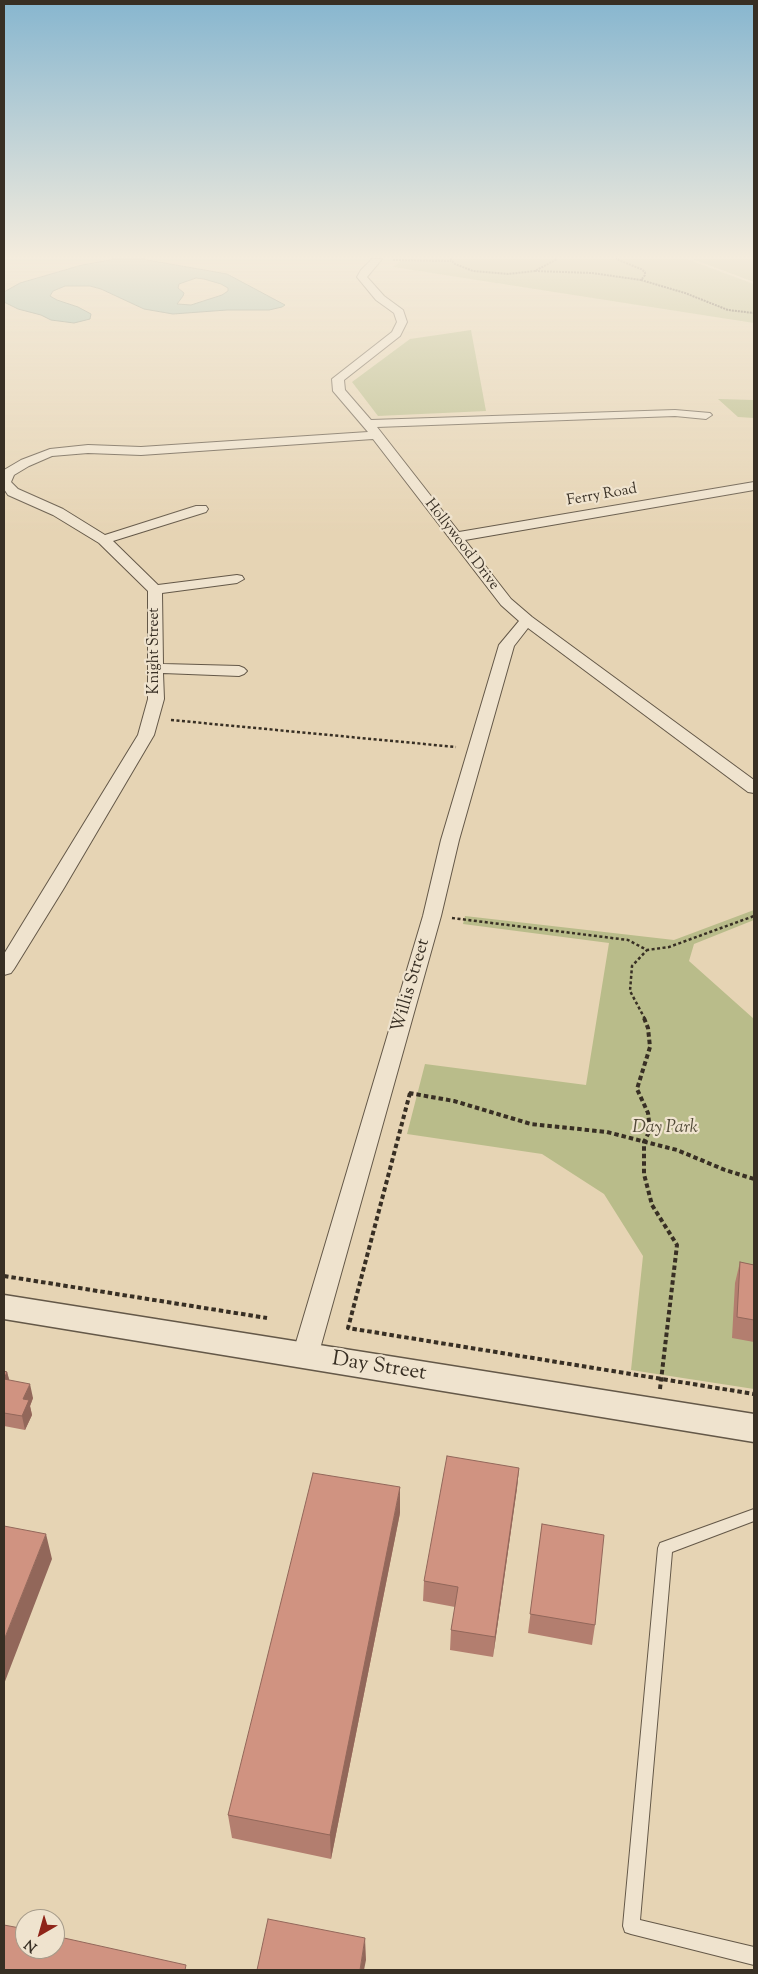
<!DOCTYPE html>
<style>
body{margin:0}
#map{position:relative;width:758px;height:1974px;overflow:hidden;background:#e6d4b4;font-family:"Sorts Mill Goudy",serif}
canvas{display:block}
.frame{position:absolute;inset:0;border:5px solid #382f24;pointer-events:none}
.north{position:absolute;left:15px;top:1909px;width:50px;height:50px;box-sizing:border-box;background:#efe3ce;border:1px solid #a69b8a;border-radius:50%;rotate:218deg;font-size:14px;font-weight:700;line-height:20px;text-align:center;color:#382f24}
.north::after{content:'';display:block;margin:auto;width:18px;height:22px;background:#8f2418;clip-path:polygon(50% 0,100% 100%,50% 72%,0 100%)}
</style>
<div id="map">
<canvas width="758" height="1974"></canvas>
<div class="frame"></div>
<div class="north">N</div>
</div>
<script>
const ctx = document.querySelector('canvas').getContext('2d');
ctx.lineJoin = 'round';
function paint(path, color) {
  ctx.fillStyle = color;
  ctx.fill(path, 'evenodd');
}
function poly(rows) {
  const path = new Path2D();
  for (const r of rows) {
    path.moveTo(r[0], r[1]);
    for (let i = 2; i < r.length; i += 2) path.lineTo(r[i], r[i + 1]);
  }
  return path;
}
function trace(path, color, width, dash) {
  ctx.strokeStyle = color;
  ctx.lineWidth = width;
  ctx.lineCap = dash ? 'butt' : 'round';
  ctx.setLineDash(dash || []);
  ctx.stroke(path);
}
function write(font, color, halo, rows, align = 'center') {
  ctx.font = font + ' "Sorts Mill Goudy",serif';
  ctx.lineWidth = 4.5;
  ctx.setLineDash([]);
  ctx.textBaseline = 'middle';
  ctx.strokeStyle = halo;
  ctx.fillStyle = color;
  for (const [text, x, y, turn = 0] of rows) {
    ctx.save();
    ctx.translate(x, y);
    ctx.rotate((+turn || 0) * Math.PI / 180);
    ctx.textAlign = isNaN(turn) ? turn : align;
    if (halo) ctx.strokeText(text, 0, 0);
    ctx.fillText(text, 0, 0);
    ctx.restore();
  }
}
paint(poly([
 [403,259,687,259,754,284,754,323,393,267],
 [692,259,754,259,754,282],
 [471,330,486,411,378,416,352,382,410,339],
 [718,399,754,400,754,418,738,417],
 [754,910,754,920,694,944,689,961,754,1019,754,1389,631,1370,643,1256,604,1194,542,1154,407,1134,425,1064,586,1085,609,943,463,924,465,916,674,940]
]), '#b9bc8a');
const water = poly([
 [115,259,142,259,227,274,285,305,282,307,269,310,227,310,173,314,144,309,101,289,90,286,65,286,53,291,50,296,57,300,78,307,91,314,90,319,74,323,51,320,41,315,18,309,4,302,4,292,20,283,82,265,115,259],
 [196,278,204,279,221,284,228,288,228,291,222,295,191,305,177,304,183,296,184,293,178,288,179,284,196,278]
]);
paint(water, '#97b8a9');
trace(water, '#718174', 1);
const service = poly([
 [754,1509,754,1521,672,1552,640,1920,754,1947,754,1965,631,1934,625,1932,623,1926,658,1548,660,1543,754,1509]
]);
const minor = poly([
 [372,259,382,259,367,277,384,296,403,310,407,322,400,336,344,380,345,390,371,420,675,410,710,413,712,415,706,419,675,416,377,427,459,532,754,482,754,490,465,540,511,599,532,617,754,780,754,793,748,792,528,628,514,646,459,840,441,916,318,1356,314,1363,305,1366,296,1363,292,1356,423,916,441,840,499,645,519,621,501,605,373,439,141,455,88,453,52,456,29,466,14,475,11,482,18,489,63,509,105,535,196,506,206,506,208,509,206,512,113,541,158,585,237,575,242,576,244,579,237,583,162,593,163,664,239,666,244,668,247,671,244,674,239,676,163,673,164,699,154,735,64,888,14,969,11,973,4,975,4,954,138,735,148,699,148,591,99,543,53,515,8,495,4,489,4,470,21,460,50,449,88,445,141,447,368,432,333,391,332,379,392,332,397,322,394,313,376,300,357,277,361,270,372,259]
]);
const tertiary = poly([
 [4,1295,754,1414,754,1442,4,1319,4,1295]
]);
trace(service, '#645848', 2);
trace(minor, '#645848', 2);
trace(tertiary, '#645848', 3);
trace(poly([
 [450,259,455,264,473,271,508,274,535,271,557,259],
 [393,260,451,261],
 [535,271,592,273,641,280,645,275,645,272,641,269,616,259],
 [641,280,685,293,728,310,754,313]
]), '#382f24', 2, [2, 1]);
trace(poly([
 [171,720,456,747],
 [452,918,628,940,647,950,669,947,754,916],
 [645,1019,630,991,632,966,647,950]
]), '#382f24', 2.5, [3, 2.5]);
trace(poly([
 [644,1018,648,1028,650,1047,637,1089,648,1113,650,1130,644,1142,644,1174,652,1205,677,1245,660,1389],
 [409,1093,454,1101,531,1124,607,1132,677,1150,725,1170,754,1179],
 [410,1093,348,1328,754,1394],
 [4,1276,267,1318]
]), '#382f24', 4, [4.5, 3]);
paint(service, '#efe3ce');
paint(minor, '#efe3ce');
paint(tertiary, '#efe3ce');
paint(poly([
 [740,1262,754,1265,754,1342,732,1338,735,1283],
 [4,1371,7,1372,9,1380,33,1398,30,1406,32,1415,25,1430,4,1426],
 [519,1468,517,1488,493,1657,450,1650,451,1630,455,1607,423,1601,424,1581],
 [400,1513,331,1859,232,1838,228,1815],
 [542,1524,595,1625,592,1645,528,1633]
]), '#b37e6f');
paint(poly([
 [7,1372,11,1386,4,1379],
 [30,1384,33,1398,30,1406,32,1415,25,1430,22,1416,23,1399],
 [519,1468,517,1488,493,1657,495,1637],
 [400,1487,400,1513,331,1859,330,1835],
 [46,1534,52,1559,4,1684,4,1640],
 [365,1938,366,1960,364,1970,360,1970]
]), '#92675a');
const building = poly([
 [740,1262,754,1265,754,1320,737,1317,740,1262],
 [4,1371,7,1372,4,1379,30,1384,23,1399,29,1400,22,1416,4,1413,4,1371],
 [447,1456,519,1468,495,1637,451,1630,458,1587,424,1581,447,1456],
 [313,1473,400,1487,330,1835,228,1815,313,1473],
 [542,1524,604,1535,595,1625,530,1614,542,1524],
 [4,1526,46,1534,4,1640,4,1526],
 [268,1919,365,1938,360,1970,257,1970,268,1919],
 [4,1925,25,1929,25,1949,55,1949,55,1936,186,1965,185,1970,4,1970,4,1925]
]);
paint(building, '#d09381');
trace(building, '#92675a', 1);
const sky = ctx.createLinearGradient(0, 0, 0, 535);
sky.addColorStop(0, '#87b6cf');
sky.addColorStop(0.48, '#f4ecdd');
sky.addColorStop(1, '#f4ecdd00');
ctx.fillStyle = sky;
ctx.fillRect(0, 0, 758, 535);
write('15px', '#382f24', '#efe3ce', [
 ["Ferry Road",602,496,-10],
 ["Hollywood Drive",461,545,52],
 ["Knight Street",155,651,-90]
]);
write('18px', '#382f24', '#efe3ce', [
 ["Willis Street",412,986,-74]
]);
write('italic 18px', '#524b38', '#efe3ce', [
 ["Day Park",665,1129]
]);
write('21px', '#382f24', '#efe3ce', [
 ["Day Street",379,1368,9]
]);
</script>
